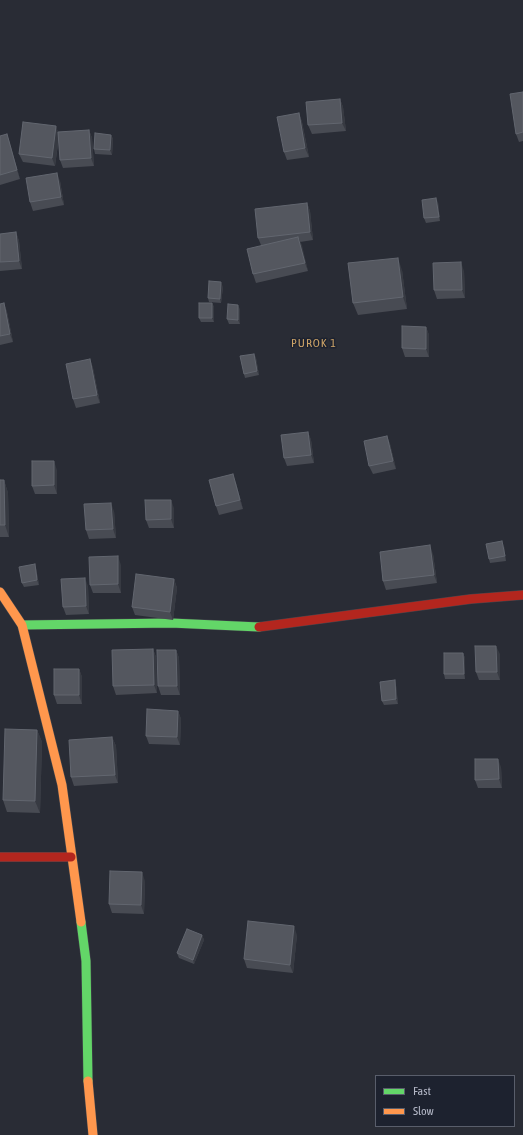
<!DOCTYPE html>
<style>
body{margin:0}
#map{position:relative;width:523px;height:1135px;overflow:hidden;background:#292c35;font-family:"Asap Condensed",sans-serif}
canvas{display:block}
.legend{position:absolute;left:375px;top:1075px;width:140px;height:52px;box-sizing:border-box;background:#1d222f;border:1px solid #595e6b;margin:0;padding:5px 7px;list-style:none;font-size:12px;color:#b3b7c6}
.legend li{display:flex;align-items:center;gap:8px;height:20px}
.legend b{width:20px;border:1px solid #595e6b}
</style>
<div id="map">
<canvas width="523" height="1135"></canvas>
<ul class="legend">
<li><b style="height:5px;background:#63d668"></b>Fast</li>
<li><b style="height:5px;background:#ff974d"></b>Slow</li>
</ul>
</div>
<script>
const ctx = document.querySelector('canvas').getContext('2d');
ctx.lineJoin = 'round';
function poly(rows) {
  const path = new Path2D();
  for (const r of rows) {
    path.moveTo(r[0], r[1]);
    for (let i = 2; i < r.length; i += 2) path.lineTo(r[i], r[i + 1]);
  }
  return path;
}
function trace(path, color, width, dash) {
  ctx.strokeStyle = color;
  ctx.lineWidth = width;
  ctx.lineCap = dash ? 'butt' : 'round';
  ctx.setLineDash(dash || []);
  ctx.stroke(path);
}
function paint(path, color) {
  ctx.fillStyle = color;
  ctx.fill(path, 'evenodd');
}
function write(font, color, halo, rows, align = 'center') {
  ctx.font = font + ' "Asap Condensed",sans-serif';
  ctx.lineWidth = 3;
  ctx.setLineDash([]);
  ctx.textBaseline = 'middle';
  ctx.strokeStyle = halo;
  ctx.fillStyle = color;
  for (const [text, x, y, turn = 0] of rows) {
    ctx.save();
    ctx.translate(x, y);
    ctx.rotate((+turn || 0) * Math.PI / 180);
    ctx.textAlign = isNaN(turn) ? turn : align;
    if (halo) ctx.strokeText(text, 0, 0);
    ctx.fillText(text, 0, 0);
    ctx.restore();
  }
}
const fast = poly([
 [22,625,171,623,259,627],
 [81,922,86,961,88,1081]
]);
const slow = poly([
 [0,592,22,625,62,785,81,922],
 [88,1081,93,1135]
]);
const jam = poly([
 [259,627,471,599,523,595],
 [0,857,71,857]
]);
trace(fast, '#45474e', 10);
trace(slow, '#45474e', 10);
trace(jam, '#45474e', 10);
trace(fast, '#63d668', 9);
trace(slow, '#ff974d', 9);
trace(jam, '#b3261e', 9);
paint(poly([
 [523,92,523,141,519,142,516,134],
 [340,99,343,107,346,131,312,134,308,125],
 [299,113,302,122,309,157,287,160,284,152],
 [56,126,58,134,89,130,92,138,94,166,63,168,60,160,59,137,55,166,23,162,19,154],
 [7,134,20,179,0,185,0,136],
 [111,135,113,139,112,155,95,154,94,149],
 [60,181,64,205,33,211,30,202],
 [438,202,440,221,426,223,424,218],
 [307,203,310,211,313,240,300,242,308,271,256,283,253,274,261,245,258,238],
 [16,232,19,241,22,269,0,271,0,234],
 [402,270,407,309,358,315,353,303],
 [464,271,465,298,437,299,434,290],
 [223,287,221,303,209,302,208,298],
 [4,303,7,312,13,342,0,345,0,304],
 [212,303,214,307,214,322,201,322,199,318],
 [240,309,240,324,229,324,227,319],
 [426,327,429,335,429,357,405,357,402,348],
 [254,354,256,358,259,375,245,378,244,374],
 [90,359,93,368,100,403,76,408,73,399],
 [308,432,311,440,314,463,287,466,284,458],
 [387,436,390,444,396,469,373,474,369,466],
 [57,470,57,494,35,494,32,486],
 [0,480,4,480,8,493,9,537,0,537],
 [236,483,243,509,219,515,216,506],
 [174,508,174,528,149,528,146,520],
 [114,511,116,538,89,539,86,530],
 [504,546,506,561,490,563,489,559],
 [433,554,437,583,386,590,383,581],
 [121,565,121,593,93,593,90,585],
 [36,568,39,585,24,587,22,583],
 [174,579,177,588,173,620,135,615,132,607],
 [88,586,89,614,66,615,63,607],
 [153,649,156,657,157,693,116,695,113,686],
 [176,650,179,658,180,695,161,695,158,686],
 [463,653,465,658,465,679,445,679,444,674],
 [500,654,500,680,479,680,476,672],
 [79,669,82,677,82,704,57,704,54,695],
 [395,680,396,685,398,704,384,705,382,701],
 [178,711,181,719,180,745,149,744,146,736],
 [37,730,42,742,40,813,7,812,3,800],
 [112,737,116,746,118,783,74,786,71,777],
 [501,767,502,788,478,788,475,780],
 [145,881,144,914,112,913,109,904],
 [202,935,204,940,194,964,179,958,177,953],
 [297,935,293,973,247,968,244,959]
]), '#484b53');
paint(poly([
 [340,99,343,107,346,131,342,123],
 [299,113,302,122,309,157,305,148],
 [56,126,59,135,55,166,52,158],
 [89,130,92,138,94,166,91,158],
 [7,134,10,143,20,179,17,170],
 [111,135,113,139,112,155,110,150],
 [57,173,60,181,64,205,61,197],
 [436,198,438,202,440,221,439,217],
 [307,203,310,211,313,240,310,232],
 [16,232,19,241,22,269,19,261],
 [298,237,302,245,308,271,305,263],
 [398,258,402,270,407,309,403,297],
 [461,262,464,271,465,298,462,290],
 [221,282,223,287,221,303,220,299],
 [4,303,7,312,13,342,10,334],
 [212,303,214,307,214,322,212,318],
 [238,305,240,309,240,324,238,320],
 [426,327,429,335,429,357,426,349],
 [254,354,256,358,259,375,257,371],
 [90,359,93,368,100,403,97,395],
 [308,432,311,440,314,463,311,455],
 [387,436,390,444,396,469,393,461],
 [54,461,57,470,57,494,54,485],
 [233,474,236,483,243,509,240,500],
 [4,480,8,493,9,537,5,525],
 [171,500,174,508,174,528,171,519],
 [111,503,114,511,116,538,113,529],
 [502,541,504,546,506,561],
 [430,545,433,554,437,583,434,575],
 [118,556,121,565,121,593,118,584],
 [35,564,36,568,39,585,37,580],
 [85,578,88,586,89,614,86,606],
 [174,579,177,588,173,620,170,612],
 [496,646,500,654,500,680,497,672],
 [153,649,156,657,157,693,154,685],
 [176,650,179,658,180,695,177,686],
 [463,653,465,658,465,679,464,674],
 [79,669,82,677,82,704,79,695],
 [395,680,396,685,398,704,396,699],
 [178,711,181,719,180,745,177,737],
 [37,730,42,742,40,813,35,801],
 [112,737,116,746,118,783,115,775],
 [498,759,501,767,502,788,499,779],
 [142,872,145,881,144,914,141,905],
 [294,926,297,935,293,973,290,965],
 [202,935,204,940,194,964,193,960]
]), '#373a42');
const building = poly([
 [523,92,523,132,516,134,510,94,523,92],
 [340,99,342,123,308,125,306,102,340,99],
 [299,113,305,148,284,152,277,117,299,113],
 [23,122,56,126,52,158,19,154,23,122],
 [89,130,91,158,60,160,58,132,89,130],
 [95,133,111,135,110,150,94,149,95,133],
 [7,134,17,170,0,175,0,136,7,134],
 [57,173,61,197,30,202,26,178,57,173],
 [436,198,439,217,424,218,422,200,436,198],
 [307,203,310,232,258,238,255,209,307,203],
 [16,232,19,261,0,262,0,234,16,232],
 [298,237,305,263,253,274,247,249,298,237],
 [398,258,403,297,353,303,348,263,398,258],
 [461,262,462,290,434,290,433,263,461,262],
 [209,281,221,282,220,299,208,298,209,281],
 [4,303,10,334,0,336,0,304,4,303],
 [199,303,212,303,212,318,199,318,199,303],
 [228,304,238,305,238,320,227,319,228,304],
 [402,326,426,327,426,349,402,348,402,326],
 [254,354,257,371,244,374,240,356,254,354],
 [90,359,97,395,73,399,66,364,90,359],
 [308,432,311,455,284,458,281,435,308,432],
 [387,436,393,461,369,466,364,441,387,436],
 [32,461,54,461,54,485,32,486,32,461],
 [233,474,240,500,216,506,209,480,233,474],
 [0,480,4,480,5,525,0,525,0,480],
 [145,500,171,500,171,519,146,520,145,500],
 [111,503,113,529,86,530,84,504,111,503],
 [502,541,505,556,489,559,486,544,502,541],
 [430,545,434,575,383,581,380,552,430,545],
 [118,556,118,584,90,585,89,557,118,556],
 [35,564,37,580,22,583,19,567,35,564],
 [136,574,174,579,170,612,132,607,136,574],
 [85,578,86,606,63,607,61,579,85,578],
 [475,646,496,646,497,672,476,672,475,646],
 [153,649,154,685,113,686,112,650,153,649],
 [157,650,176,650,177,686,158,686,157,650],
 [444,653,463,653,464,674,444,674,444,653],
 [54,669,79,669,79,695,54,695,54,669],
 [395,680,396,699,382,701,380,682,395,680],
 [147,709,178,711,177,737,146,736,147,709],
 [5,729,37,730,35,801,3,800,5,729],
 [112,737,115,775,71,777,69,740,112,737],
 [475,759,498,759,499,779,475,780,475,759],
 [110,871,142,872,141,905,109,904,110,871],
 [248,921,294,926,290,965,244,959,248,921],
 [187,929,202,935,193,960,177,953,187,929]
]);
paint(building, '#54575f');
trace(building, '#62666f', 1);
ctx.letterSpacing = '1px';
write('12px', '#cca367', '#1d222f', [
 ["PUROK 1",314,343]
]);
ctx.letterSpacing = '0px';
</script>
